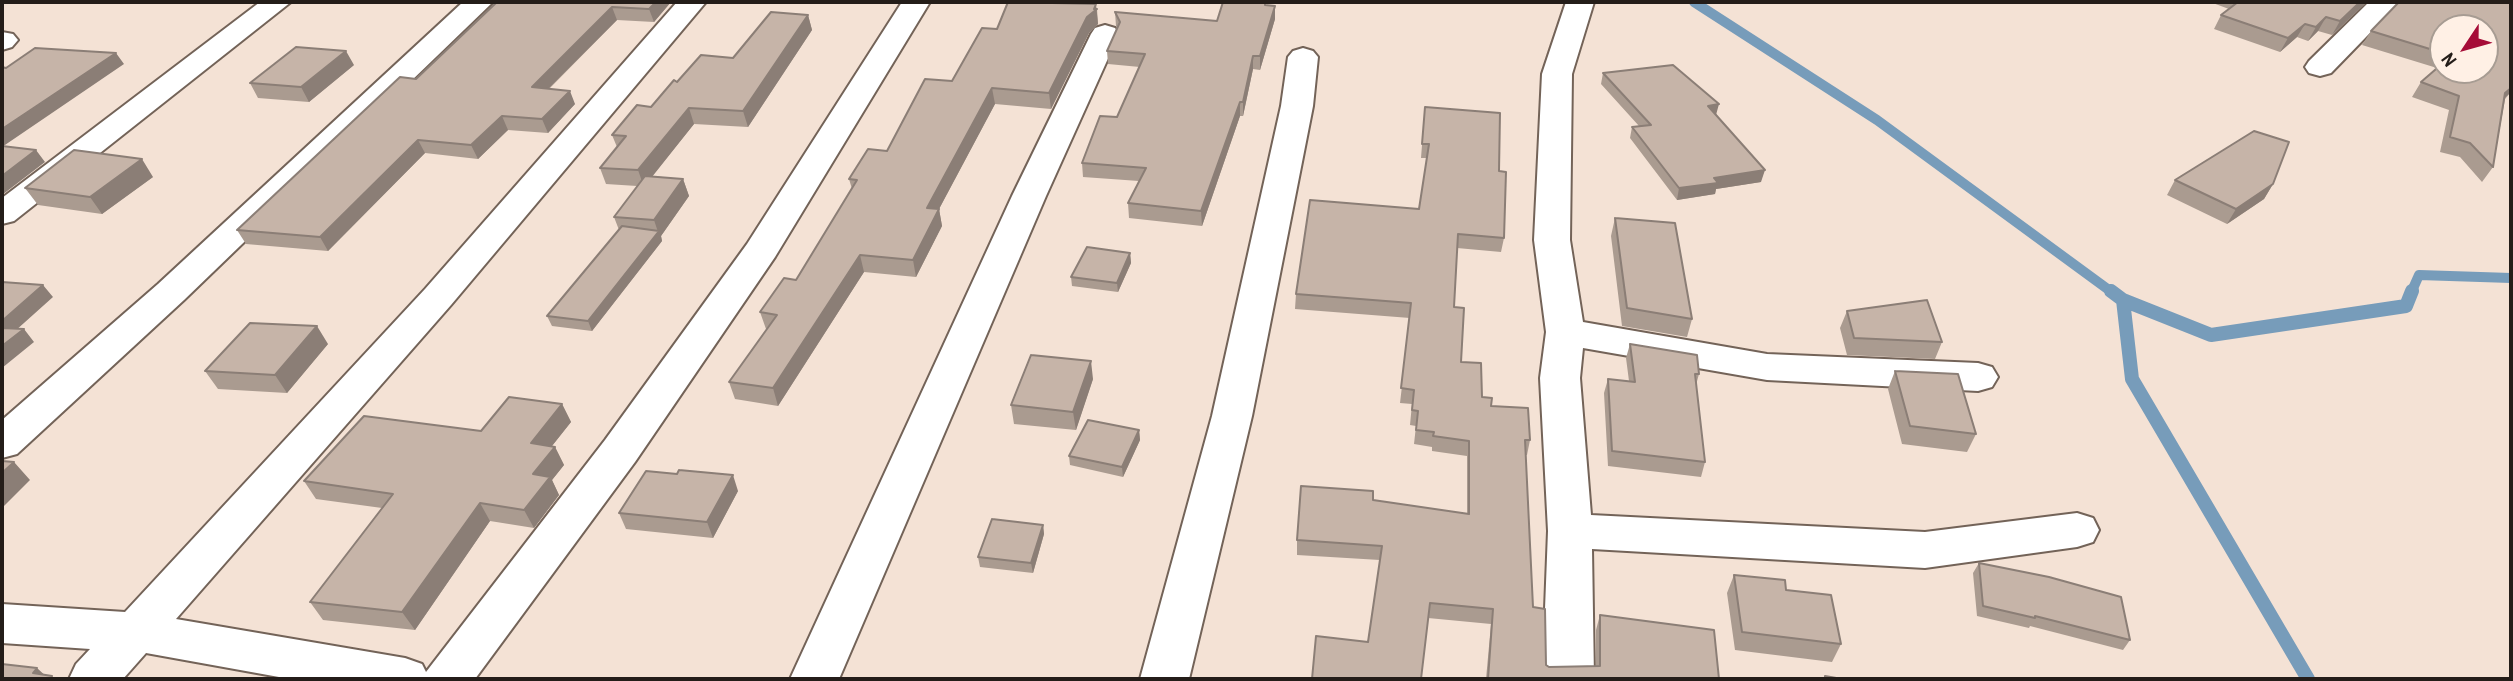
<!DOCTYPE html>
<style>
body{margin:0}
#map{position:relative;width:2513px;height:681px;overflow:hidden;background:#f4e2d5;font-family:"Archivo Narrow",sans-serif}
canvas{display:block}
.frame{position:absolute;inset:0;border:4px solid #241d19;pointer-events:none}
.north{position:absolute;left:2429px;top:14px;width:70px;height:70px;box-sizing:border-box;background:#fff0e5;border:2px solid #a79c93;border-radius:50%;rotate:234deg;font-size:19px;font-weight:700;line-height:28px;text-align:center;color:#241d19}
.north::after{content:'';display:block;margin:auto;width:24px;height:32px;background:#a60c37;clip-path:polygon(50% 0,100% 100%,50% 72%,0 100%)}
</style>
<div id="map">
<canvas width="2513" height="681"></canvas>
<div class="frame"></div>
<div class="north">N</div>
</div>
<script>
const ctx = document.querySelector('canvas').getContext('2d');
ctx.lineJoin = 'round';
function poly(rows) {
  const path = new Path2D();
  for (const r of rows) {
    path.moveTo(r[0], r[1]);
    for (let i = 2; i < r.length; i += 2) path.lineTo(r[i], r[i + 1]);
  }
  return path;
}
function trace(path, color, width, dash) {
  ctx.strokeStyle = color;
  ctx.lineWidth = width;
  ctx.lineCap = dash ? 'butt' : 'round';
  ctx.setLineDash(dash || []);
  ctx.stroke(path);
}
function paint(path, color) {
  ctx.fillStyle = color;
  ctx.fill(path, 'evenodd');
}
trace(poly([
 [1694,2,1877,120,2113,293],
 [2411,293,2419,275,2511,278]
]), '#779cba', 10);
trace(poly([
 [2111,291,2123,300,2132,379,2308,679],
 [2123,300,2211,335,2406,306,2412,291]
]), '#779cba', 14);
const minor = poly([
 [260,2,291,2,14,221,2,224,2,198,260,2],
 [463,2,493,2,184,300,17,454,2,458,2,420,158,284,463,2],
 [677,2,706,2,451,305,176,619,405,658,422,664,426,672,605,440,747,244,902,2,930,2,775,257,635,462,475,679,290,679,146,653,123,679,69,679,76,664,90,649,2,643,2,604,125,612,425,289,677,2],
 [1566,2,1594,2,1572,74,1570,240,1583,322,1767,354,1978,363,1992,367,1998,377,1992,387,1978,391,1767,380,1583,348,1580,378,1591,515,1925,532,2077,513,2093,518,2099,530,2093,542,2077,547,1925,568,1592,549,1594,679,1545,679,1543,661,1548,531,1540,378,1546,332,1534,240,1542,74,1566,2],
 [2369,2,2400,2,2331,73,2320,76,2309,73,2305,67,2309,61,2369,2],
 [1105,25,1115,28,1119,34,1046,196,839,679,790,679,1012,196,1091,34,1095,28,1105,25],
 [2,32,13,34,18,40,12,47,2,50,2,32],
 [1303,48,1313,51,1318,57,1313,106,1252,416,1189,679,1140,679,1212,416,1281,106,1288,57,1293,51,1303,48]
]);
trace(minor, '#736358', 4);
paint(minor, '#fff');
paint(poly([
 [497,2,671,2,654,22,617,20,549,89,575,104,548,133,508,130,478,159,425,153,328,251,246,244,237,230,416,79],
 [2210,2,2367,2,2332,35,2318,31,2308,41,2297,37,2280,52,2214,29,2221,15,2229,9],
 [2399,2,2511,2,2511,92,2505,99,2493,167,2482,182,2460,157,2440,152,2449,110,2412,97,2421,82,2437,68,2362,45,2371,31],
 [2443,28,2485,28,2485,70,2443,70],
 [1267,5,1275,19,1260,70,1253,69,1243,116,1240,116,1202,226,1129,218,1128,203,1139,181,1083,177,1082,163,1117,117,1140,67,1108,64,1107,51,1117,28,1116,26,1115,12,1217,21],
 [1097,9,1098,24,1089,33,1051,109,995,104,939,209,942,226,916,277,864,272,778,406,735,399,729,382,767,329,766,329,760,312,796,280,852,189,849,179,887,151,952,81,997,29],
 [808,15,812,30,748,127,694,124,652,176,683,179,689,196,661,236,662,241,592,331,552,326,547,316,619,230,614,217,637,186,606,184,600,168,617,147,612,135,651,107,677,82,733,58],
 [354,65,309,102,258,98,250,83],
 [1603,73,1716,115,1761,182,1716,189,1715,194,1677,200,1630,138,1632,127,1639,126,1601,84],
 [1425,107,1499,171,1504,238,1501,252,1457,248,1454,307,1461,362,1482,397,1530,440,1527,455,1526,455,1533,607,1546,665,1549,667,1596,666,1596,630,1600,615,1719,679,1486,679,1491,624,1428,618,1368,642,1380,560,1297,555,1297,540,1373,500,1467,514,1467,456,1432,451,1432,447,1414,444,1416,426,1410,425,1412,404,1400,403,1410,318,1295,309,1296,294,1419,209,1427,158,1421,158],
 [153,177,102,214,38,205,25,188],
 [2175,180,2273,184,2264,199,2227,224,2167,195],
 [1615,218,1692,319,1687,337,1622,326,1611,236],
 [1130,253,1131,263,1118,292,1072,286,1071,277],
 [1847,311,1942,342,1935,359,1847,355,1840,328],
 [328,344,287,393,218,389,205,371],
 [1630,344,1699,374,1696,385,1705,462,1701,477,1608,466,1604,393,1608,379,1629,381,1626,358],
 [1895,371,1976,434,1967,452,1902,444,1888,389],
 [1093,379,1076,430,1014,424,1011,405],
 [562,404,571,422,552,446,555,447,564,465,552,480,559,495,534,528,490,521,415,630,323,620,310,602,382,508,316,499,304,481,481,431],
 [1139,430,1140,440,1123,477,1070,465,1069,456],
 [738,491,713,538,626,529,619,513],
 [1043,525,1044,534,1033,573,980,567,978,557],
 [1979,563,2130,640,2123,650,2030,626,2029,628,1977,616,1973,573],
 [1734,575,1841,644,1832,662,1735,650,1727,593]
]), '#aa9b90');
paint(poly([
 [656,2,671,2,654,22,649,9],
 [2360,2,2367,2,2332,35,2340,21],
 [1096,4,1098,24,1089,33,1051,109,1049,93,1087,17,1094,9],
 [1275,6,1275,19,1260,70,1260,56],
 [612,7,617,20,537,100,532,87],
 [808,15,812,30,748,127,743,111],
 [2326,17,2318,31,2308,41,2316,27],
 [2305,24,2297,37,2280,52,2288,38],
 [346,51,354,65,309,102,301,87],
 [116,53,124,64,2,147,2,129],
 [1253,56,1253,69,1243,116,1243,102],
 [992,88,995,104,939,209,942,226,916,277,913,260,927,208],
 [2511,88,2511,92,2495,107,2505,93],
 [570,91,575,104,548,133,542,119],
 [1240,102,1240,116,1202,226,1201,211],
 [1719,104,1716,115,1708,106],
 [689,108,694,124,644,187,638,170],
 [502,116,508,130,478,159,471,145],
 [418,140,425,153,328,251,320,237],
 [36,150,45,162,2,195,2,176],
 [142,159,153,177,102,214,90,197],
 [1765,170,1761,182,1716,189,1715,194,1677,200,1679,188,1714,178],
 [683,179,689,196,661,236,662,241,592,331,588,321,658,232,654,220],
 [2273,184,2264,199,2227,224,2236,209],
 [1130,253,1131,263,1118,292,1117,283],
 [860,255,864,272,778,406,773,388],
 [43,285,53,297,5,340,2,336,2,321],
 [317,326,328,344,287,393,275,375],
 [24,329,34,342,2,368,2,346],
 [1091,361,1093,379,1076,430,1073,412],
 [562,404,571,422,540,461,531,443],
 [1139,430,1140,440,1123,477,1122,467],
 [555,447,564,465,552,480,559,495,534,528,524,510,533,474],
 [14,462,30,480,2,508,2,473],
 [733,475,738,491,713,538,707,522],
 [480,503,490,521,415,630,402,612],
 [1043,525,1044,534,1033,573,1031,563],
 [37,668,49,679,33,673]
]), '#8b7e76');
const building = poly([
 [497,2,656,2,649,9,612,7,532,87,570,91,542,119,502,116,471,145,418,140,320,237,237,230,400,77,416,79,497,2],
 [1008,2,1096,4,1094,9,1097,9,1087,17,1049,93,992,88,927,208,939,209,913,260,860,255,773,388,729,382,777,315,760,312,784,278,796,280,857,180,849,179,868,149,887,151,925,79,952,81,982,28,997,29,1008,2],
 [1223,2,1265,2,1265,5,1275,6,1260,56,1253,56,1243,102,1240,102,1201,211,1128,203,1146,168,1082,163,1100,116,1117,117,1145,54,1107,51,1120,22,1115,12,1217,21,1223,2],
 [2238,2,2360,2,2340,21,2326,17,2316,27,2305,24,2288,38,2221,15,2238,2],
 [2399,2,2511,2,2511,88,2505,93,2493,167,2470,143,2450,137,2459,96,2421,82,2443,63,2443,70,2485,70,2485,28,2443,28,2443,53,2371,31,2399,2],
 [771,12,808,15,743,111,689,108,638,170,600,168,626,136,612,135,637,105,651,107,674,80,677,82,701,55,733,58,771,12],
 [296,47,346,51,301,87,250,83,296,47],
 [35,48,116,53,2,129,2,67,6,68,35,48],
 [1673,65,1719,104,1708,106,1765,170,1714,178,1718,183,1679,188,1632,127,1651,125,1603,73,1673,65],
 [1425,107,1500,113,1499,171,1506,172,1504,238,1458,234,1454,307,1464,308,1461,362,1481,363,1482,397,1492,398,1491,406,1528,408,1530,440,1525,440,1533,607,1545,609,1546,665,1549,667,1600,666,1600,615,1714,630,1719,679,1488,679,1493,609,1430,603,1421,679,1312,679,1316,636,1368,642,1382,546,1297,540,1301,486,1373,491,1373,500,1469,514,1469,441,1433,436,1434,432,1416,430,1418,411,1412,410,1414,390,1401,388,1411,303,1296,294,1310,200,1419,209,1429,144,1422,144,1425,107],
 [2254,131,2289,142,2273,184,2236,209,2175,180,2254,131],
 [2,146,36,150,2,176,2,146],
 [74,150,142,159,90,197,25,188,74,150],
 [645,176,683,179,654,220,614,217,645,176],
 [1615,218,1675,223,1692,319,1627,308,1615,218],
 [622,226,659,231,588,321,547,316,622,226],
 [1087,247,1130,253,1117,283,1071,277,1087,247],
 [2,282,43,285,2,321,2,282],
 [1927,300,1942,342,1854,338,1847,311,1927,300],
 [250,323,317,326,275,375,205,371,250,323],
 [2,328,24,329,2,346,2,328],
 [1630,344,1697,355,1699,374,1695,374,1705,462,1612,451,1608,379,1635,382,1630,344],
 [1031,355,1091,361,1073,412,1011,405,1031,355],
 [1895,371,1958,374,1976,434,1910,426,1895,371],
 [509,397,562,404,531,443,555,447,533,474,550,477,524,510,480,503,402,612,310,602,393,494,304,481,364,416,481,431,509,397],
 [1088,420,1139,430,1122,467,1069,456,1088,420],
 [2,461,14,462,2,473,2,461],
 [679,470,733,475,707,522,619,513,646,471,677,474,679,470],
 [992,519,1043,525,1031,563,978,557,992,519],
 [1979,563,2049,577,2121,597,2130,640,2035,616,2035,618,1983,606,1979,563],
 [1734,575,1785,580,1786,590,1831,595,1841,644,1742,632,1734,575],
 [2,664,37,668,33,673,52,676,51,679,2,679,2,664],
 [1825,676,1842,679,1825,679,1825,676]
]);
paint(building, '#c6b4a8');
trace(building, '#8b7e76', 2);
</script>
